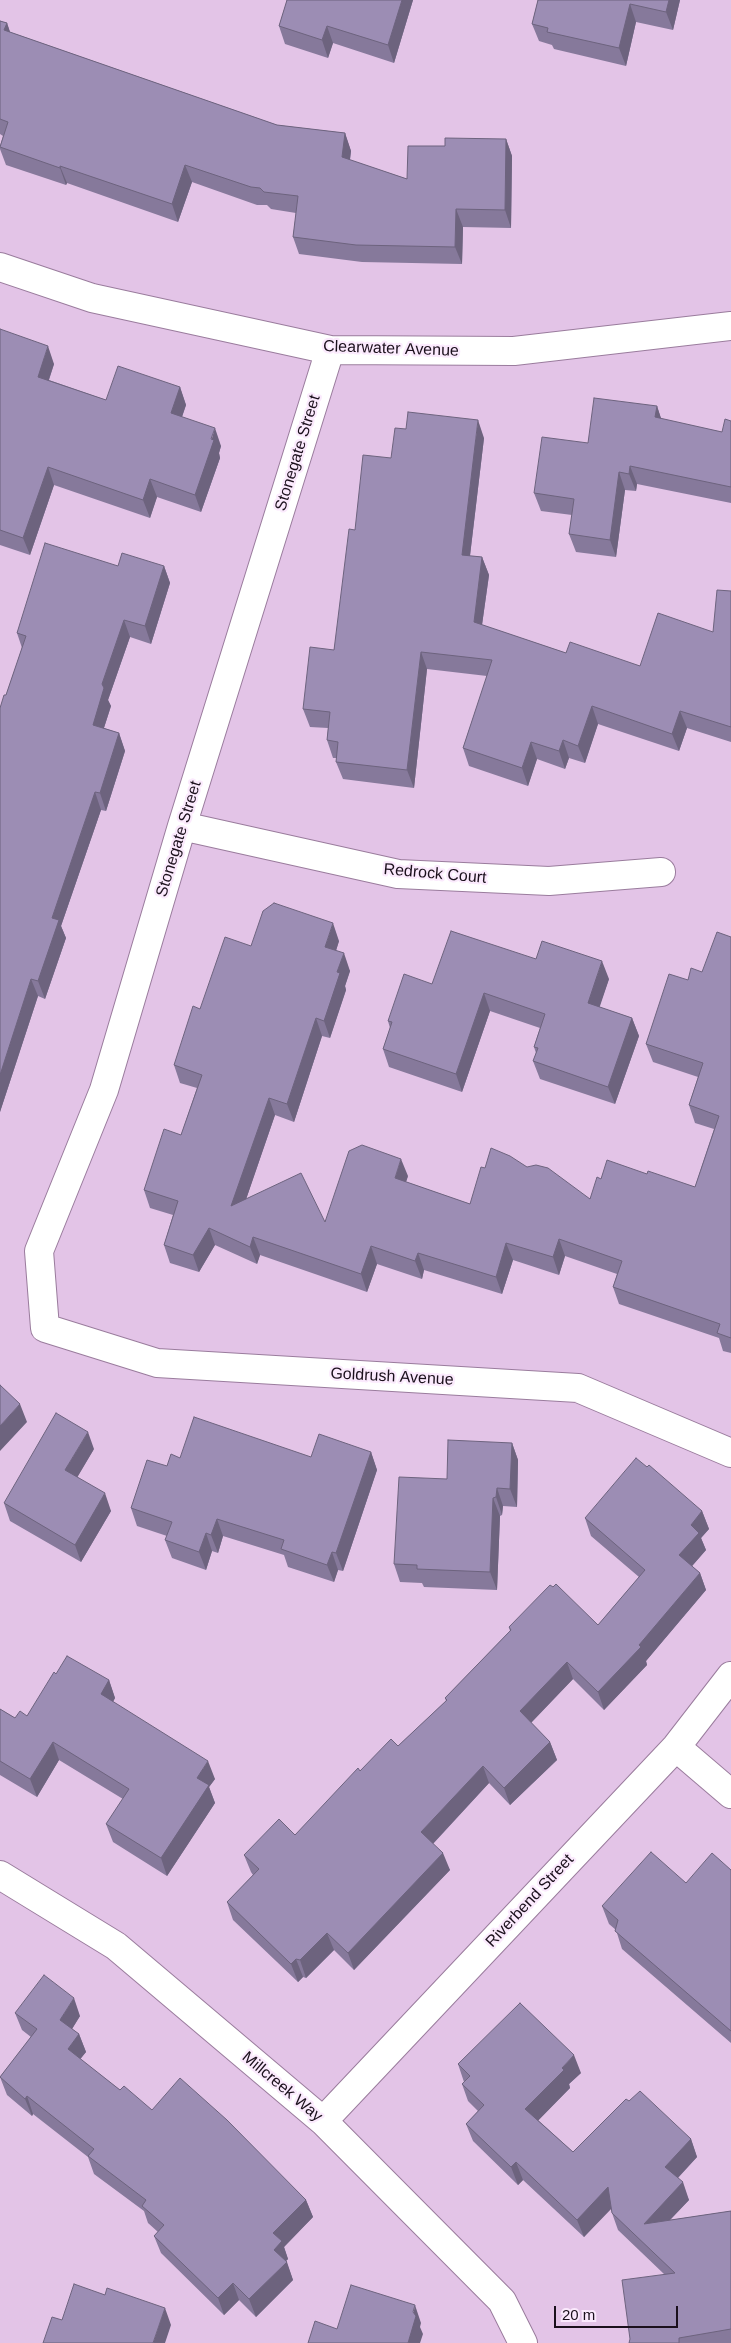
<!DOCTYPE html>
<style>
body{margin:0}
#map{position:relative;width:731px;height:2343px;overflow:hidden;background:#e3c4e7;font-family:Arial,sans-serif}
canvas{display:block}
.scale{position:absolute;left:554px;top:2306px;width:124px;height:22px;box-sizing:border-box;border:2px solid #1b101c;border-top:0;padding-left:6px;font-size:15px;line-height:18px;white-space:nowrap;color:#1b101c;-webkit-text-stroke:4px #fbeafd;paint-order:stroke}
</style>
<div id="map">
<canvas width="731" height="2343"></canvas>
<div class="scale">20 m</div>
</div>
<script>
const ctx = document.querySelector('canvas').getContext('2d');
ctx.lineJoin = 'round';
function poly(rows) {
  const path = new Path2D();
  for (const r of rows) {
    path.moveTo(r[0], r[1]);
    for (let i = 2; i < r.length; i += 2) path.lineTo(r[i], r[i + 1]);
  }
  return path;
}
function trace(path, color, width, dash) {
  ctx.strokeStyle = color;
  ctx.lineWidth = width;
  ctx.lineCap = dash ? 'butt' : 'round';
  ctx.setLineDash(dash || []);
  ctx.stroke(path);
}
function paint(path, color) {
  ctx.fillStyle = color;
  ctx.fill(path, 'evenodd');
}
function write(font, color, halo, rows, align = 'center') {
  ctx.font = font + ' Arial,sans-serif';
  ctx.lineWidth = 4.5;
  ctx.setLineDash([]);
  ctx.textBaseline = 'middle';
  ctx.strokeStyle = halo;
  ctx.fillStyle = color;
  for (const [text, x, y, turn = 0] of rows) {
    ctx.save();
    ctx.translate(x, y);
    ctx.rotate((+turn || 0) * Math.PI / 180);
    ctx.textAlign = isNaN(turn) ? turn : align;
    if (halo) ctx.strokeText(text, 0, 0);
    ctx.fillText(text, 0, 0);
    ctx.restore();
  }
}
const minor = poly([
 [0,267,92,298,330,350,514,351,731,326],
 [330,350,182,826,104,1090,39,1251,45,1328,157,1363,578,1388,731,1453],
 [182,826,398,874,549,881,661,872],
 [676,1747,731,1794],
 [0,1875,116,1946,323,2121,502,2301,523,2343],
 [323,2121,676,1747,731,1676]
]);
trace(minor, '#9a7c9d', 30);
trace(minor, '#fff', 28);
paint(poly([
 [287,0,413,0,394,63,333,43,328,58,285,44,279,26],
 [538,0,680,0,673,30,636,22,626,66,554,49,552,45,539,41,532,24],
 [0,21,7,23,10,32,277,125,345,133,351,151,350,160,407,179,445,146,506,139,512,156,511,228,463,227,462,264,362,262,299,254,293,237,296,213,271,209,267,205,257,205,192,182,178,222,67,183,66,185,6,165,0,149,0,146,3,136,0,134],
 [0,329,54,364,49,380,106,400,180,387,186,405,182,417,221,446,219,453,220,458,201,512,157,497,150,518,54,485,30,555,0,545],
 [657,406,661,419,722,432,731,421,731,503,637,484,636,491,625,490,616,557,576,552,569,534,572,515,541,511,534,493,588,443],
 [484,438,470,556,482,557,489,575,482,625,566,653,640,666,713,632,731,591,731,742,687,728,679,751,598,724,585,763,569,758,565,769,537,759,528,786,469,766,463,748,487,676,427,669,414,788,343,779,336,762,337,758,333,758,327,740,328,728,310,727,303,709,334,650,355,530,391,458],
 [118,566,164,566,170,583,151,644,130,637,108,700,111,706,104,728,119,733,125,751,106,811,101,810,61,926,66,938,45,999,38,996,0,1112,0,708,6,695,22,648,17,633],
 [731,937,731,1353,723,1351,719,1338,619,1304,613,1287,617,1274,565,1256,559,1275,513,1260,502,1294,424,1270,422,1279,377,1264,367,1292,260,1255,257,1264,215,1245,199,1272,170,1263,164,1245,173,1215,150,1208,144,1190,181,1135,197,1088,180,1083,174,1065,200,1009,251,946,339,941,336,950,350,971,345,986,346,990,330,1038,322,1036,294,1122,275,1115,246,1199,325,1222,408,1176,406,1182,470,1204,485,1168,527,1167,590,1199,601,1179,647,1174,695,1187,714,1129,695,1123,689,1105,698,1077,653,1062,646,1044,688,980,702,972],
 [536,959,609,979,599,1007,632,1018,639,1036,615,1104,540,1079,533,1061,536,1053,534,1047,540,1028,490,1011,462,1092,389,1067,383,1049,390,1028,388,1021,432,984],
 [512,1443,518,1460,517,1507,503,1506,502,1515,500,1516,497,1590,424,1587,422,1583,400,1582,394,1564,447,1479],
 [94,1449,77,1477,111,1511,81,1562,10,1521,4,1503],
 [371,1452,377,1470,343,1571,338,1570,334,1582,288,1567,284,1555,223,1536,218,1553,212,1551,206,1570,172,1558,165,1540,167,1536,137,1526,131,1508,167,1466,180,1458,311,1457],
 [647,1467,702,1511,709,1529,701,1538,706,1550,692,1566,700,1573,706,1590,646,1661,647,1665,604,1710,573,1679,531,1723,550,1742,557,1760,510,1805,489,1783,433,1844,450,1870,354,1970,334,1950,306,1978,303,1977,298,1982,233,1920,227,1902,253,1875,251,1872,244,1855,295,1835,360,1771,398,1746,446,1701,445,1698,510,1631,509,1627,598,1625,639,1577,591,1536,585,1518],
 [56,1674,109,1680,115,1698,113,1702,215,1779,209,1787,215,1803,167,1876,113,1842,106,1824,123,1799,59,1760,37,1797,0,1775,0,1709,15,1718,27,1716],
 [731,1870,731,2043,622,1949,616,1930,609,1924,602,1906],
 [15,2013,80,2016,72,2029,79,2034,86,2052,80,2059,120,2090,152,2110,306,2200,313,2217,284,2247,288,2259,286,2261,293,2280,256,2317,239,2300,224,2315,161,2253,154,2236,158,2232,148,2223,144,2211,94,2174,88,2157,33,2114,32,2116,7,2095,0,2077,31,2037,22,2030],
 [458,2064,581,2073,569,2084,570,2088,538,2120,573,2152,629,2101,691,2139,697,2157,678,2178,689,2200,670,2220,731,2211,731,2343,629,2343,664,2274,618,2230,612,2213,611,2208,584,2237,523,2180,518,2185,473,2141,466,2124,478,2111,468,2101,462,2084,464,2082]
]), '#86799b');
paint(poly([
 [402,0,413,0,394,63,388,45],
 [669,0,680,0,673,30,666,12],
 [630,4,636,22,626,66,619,48],
 [7,23,13,41,4,30],
 [327,26,333,43,328,58,322,40],
 [345,133,351,151,348,174,342,157],
 [506,139,512,156,511,228,505,210],
 [185,165,192,182,178,222,172,204],
 [60,166,67,183,66,185,60,168],
 [456,209,463,227,462,264,455,247],
 [48,346,54,364,44,394,38,377],
 [180,387,186,405,177,431,171,413],
 [657,406,663,424,655,417],
 [478,420,484,438,468,572,462,555],
 [215,428,221,446,219,453,220,458,201,512,195,495],
 [630,466,637,484,636,491,629,474],
 [48,467,54,485,30,555,23,538],
 [619,472,625,490,616,557,610,540],
 [150,479,157,497,150,518,143,500],
 [482,557,489,575,480,639,474,622],
 [164,566,170,583,151,644,145,626],
 [124,620,130,637,108,700,111,706,99,743,93,725,102,684],
 [421,652,427,669,414,788,407,770],
 [592,706,598,724,585,763,578,746],
 [680,711,687,728,679,751,672,734],
 [119,733,125,751,106,811,100,793],
 [563,740,569,758,565,769,559,751],
 [531,742,537,759,528,786,522,768],
 [95,792,101,810,61,926,66,938,45,999,38,981,52,918],
 [333,923,339,941,332,964,325,947],
 [344,953,350,971,345,986,346,990,330,1038,324,1021,337,972],
 [602,961,609,979,595,1021,588,1003],
 [31,979,38,996,0,1112,0,1075],
 [484,993,490,1011,462,1092,456,1074],
 [316,1018,322,1036,294,1122,287,1104],
 [632,1018,639,1036,615,1104,608,1087],
 [269,1098,275,1115,238,1223,231,1206],
 [401,1159,408,1176,401,1196,395,1178],
 [209,1228,215,1245,199,1272,193,1255],
 [253,1237,260,1255,257,1264,250,1247],
 [559,1239,565,1256,559,1275,553,1257],
 [506,1243,513,1260,502,1294,496,1277],
 [371,1246,377,1264,367,1292,361,1274],
 [418,1253,424,1270,422,1279,415,1261],
 [20,1404,27,1422,0,1451,0,1426],
 [88,1432,94,1449,71,1488,65,1470],
 [512,1443,518,1460,517,1507,510,1489],
 [371,1452,377,1470,343,1571,336,1553],
 [497,1488,503,1506,502,1515,496,1497],
 [105,1493,111,1511,81,1562,75,1545],
 [493,1498,500,1516,497,1590,490,1572],
 [702,1511,709,1529,701,1538,706,1550,686,1573,679,1555,691,1525],
 [217,1519,223,1536,218,1553,211,1535],
 [206,1533,212,1551,206,1570,199,1552],
 [332,1552,338,1570,334,1582,327,1565],
 [700,1573,706,1590,646,1661,647,1665,604,1710,598,1692],
 [567,1662,573,1679,526,1728,520,1711],
 [109,1680,115,1698,107,1712,101,1694],
 [53,1742,59,1760,37,1797,30,1779],
 [550,1742,557,1760,510,1805,504,1788],
 [208,1761,215,1779,209,1787,215,1803,167,1876,161,1858,197,1778],
 [483,1766,489,1783,427,1850,421,1832],
 [443,1853,450,1870,354,1970,348,1953],
 [327,1933,334,1950,306,1978,300,1960],
 [296,1959,303,1977,298,1982,291,1964],
 [74,1998,80,2016,67,2037,60,2020],
 [79,2034,86,2052,74,2067,68,2049],
 [574,2055,581,2073,569,2084,570,2088,532,2127,525,2109,562,2068],
 [27,2096,33,2114,32,2116,25,2099],
 [691,2139,697,2157,672,2184,665,2167],
 [516,2162,523,2180,518,2185,511,2167],
 [683,2182,689,2200,650,2241,644,2224],
 [608,2187,615,2205,584,2237,577,2220],
 [306,2200,313,2217,284,2247,288,2259,280,2267,274,2250,273,2233],
 [287,2262,293,2280,256,2317,249,2299],
 [233,2283,239,2300,224,2315,218,2298],
 [415,2305,421,2323,420,2327,423,2334,420,2343,408,2343],
 [165,2308,171,2325,165,2343,153,2343]
]), '#6d637e');
const building = poly([
 [287,0,402,0,388,45,327,26,322,40,279,26,287,0],
 [538,0,669,0,666,12,630,4,619,48,547,32,548,28,532,24,538,0],
 [0,21,7,23,4,30,277,125,345,133,342,157,407,179,408,146,445,146,445,138,506,139,505,210,456,209,455,247,356,245,293,237,298,196,264,192,260,188,251,187,185,165,172,204,60,166,60,168,0,147,8,122,0,119,0,21],
 [0,329,48,346,38,377,106,400,118,366,180,387,171,413,215,428,211,439,214,440,195,495,150,479,143,500,48,467,23,538,0,530,0,329],
 [594,398,657,406,655,417,722,432,725,419,731,421,731,487,630,466,629,474,619,472,610,540,569,534,574,499,534,493,542,437,588,443,594,398],
 [408,412,478,420,462,555,482,557,474,622,566,653,570,642,640,666,658,613,713,632,717,590,731,591,731,727,680,711,672,734,592,706,578,746,563,740,559,751,531,742,522,768,463,748,492,660,421,652,407,770,336,762,338,742,327,740,330,712,303,709,310,647,334,650,349,529,355,530,363,455,391,458,395,428,406,429,408,412],
 [45,543,118,566,122,553,164,566,145,626,124,620,102,684,104,688,93,725,119,733,100,793,95,792,52,918,59,920,38,981,31,979,0,1075,0,708,4,695,6,695,26,636,17,633,45,543],
 [274,903,333,923,325,947,344,953,337,972,340,973,324,1021,316,1018,287,1104,269,1098,231,1206,301,1173,325,1222,349,1151,362,1145,401,1159,395,1178,470,1204,481,1167,485,1168,491,1148,510,1156,527,1167,536,1165,548,1168,590,1199,597,1177,601,1179,607,1160,647,1174,648,1171,695,1187,719,1116,689,1105,703,1063,646,1044,669,974,688,980,691,968,702,972,717,932,731,937,731,1338,717,1333,720,1324,613,1287,622,1261,559,1239,553,1257,506,1243,496,1277,418,1253,415,1261,371,1246,361,1274,253,1237,250,1247,209,1228,193,1255,164,1245,178,1201,144,1190,164,1129,181,1135,202,1075,174,1065,193,1006,200,1009,225,937,251,946,263,911,274,903],
 [451,931,536,959,542,941,602,961,588,1003,632,1018,608,1087,533,1061,538,1048,534,1047,545,1014,484,993,456,1074,383,1049,392,1022,388,1021,404,974,432,984,451,931],
 [0,1385,20,1404,0,1426,0,1385],
 [56,1413,88,1432,65,1470,105,1493,75,1545,4,1503,56,1413],
 [194,1417,311,1457,319,1434,371,1452,336,1553,332,1552,327,1565,281,1549,284,1540,217,1519,211,1535,206,1533,199,1552,165,1540,172,1522,131,1508,147,1460,167,1466,171,1454,180,1458,194,1417],
 [448,1440,512,1443,510,1489,497,1488,496,1497,493,1498,490,1572,417,1569,417,1565,394,1564,399,1477,447,1479,448,1440],
 [636,1458,647,1467,649,1465,702,1511,691,1525,699,1533,679,1555,700,1573,639,1645,641,1647,598,1692,567,1662,520,1711,550,1742,504,1788,483,1766,421,1832,443,1853,348,1953,327,1933,300,1960,296,1959,291,1964,227,1902,259,1869,244,1855,279,1819,295,1835,358,1768,360,1771,391,1739,398,1746,447,1700,445,1698,511,1630,509,1627,550,1585,553,1587,556,1584,598,1625,645,1570,585,1518,636,1458],
 [67,1656,109,1680,101,1694,208,1761,197,1778,209,1785,161,1858,106,1824,129,1789,53,1742,30,1779,0,1761,0,1709,15,1718,20,1711,27,1716,54,1672,56,1674,67,1656],
 [651,1852,686,1883,712,1853,731,1870,731,2031,615,1931,618,1920,602,1906,651,1852],
 [44,1975,74,1998,60,2020,79,2034,68,2049,120,2090,124,2086,152,2110,180,2078,227,2120,306,2200,273,2233,282,2241,274,2250,287,2262,249,2299,233,2283,218,2298,154,2236,164,2225,142,2206,146,2200,88,2156,94,2149,27,2096,25,2099,0,2077,37,2029,15,2013,44,1975],
 [520,2003,574,2055,562,2068,564,2070,525,2109,573,2152,626,2099,629,2101,640,2091,691,2139,665,2167,683,2182,644,2224,731,2211,731,2329,679,2338,679,2343,629,2343,630,2339,622,2280,675,2273,612,2213,608,2187,577,2220,516,2162,511,2167,466,2124,484,2105,462,2084,470,2076,458,2064,520,2003],
 [74,2284,105,2295,107,2288,165,2308,153,2343,43,2343,52,2317,62,2320,74,2284],
 [351,2285,415,2305,413,2312,416,2316,408,2343,308,2343,315,2321,337,2329,351,2285]
]);
paint(building, '#9c8db4');
trace(building, '#6d637e', 1);
write('16px', '#1b101c', '#fbeafd', [
 ["Clearwater Avenue",391,349,2],
 ["Stonegate Street",298,453,-73],
 ["Stonegate Street",179,839,-73],
 ["Redrock Court",435,874,5],
 ["Goldrush Avenue",392,1377,3],
 ["Riverbend Street",530,1901,-47],
 ["Millcreek Way",282,2087,40]
]);
</script>
